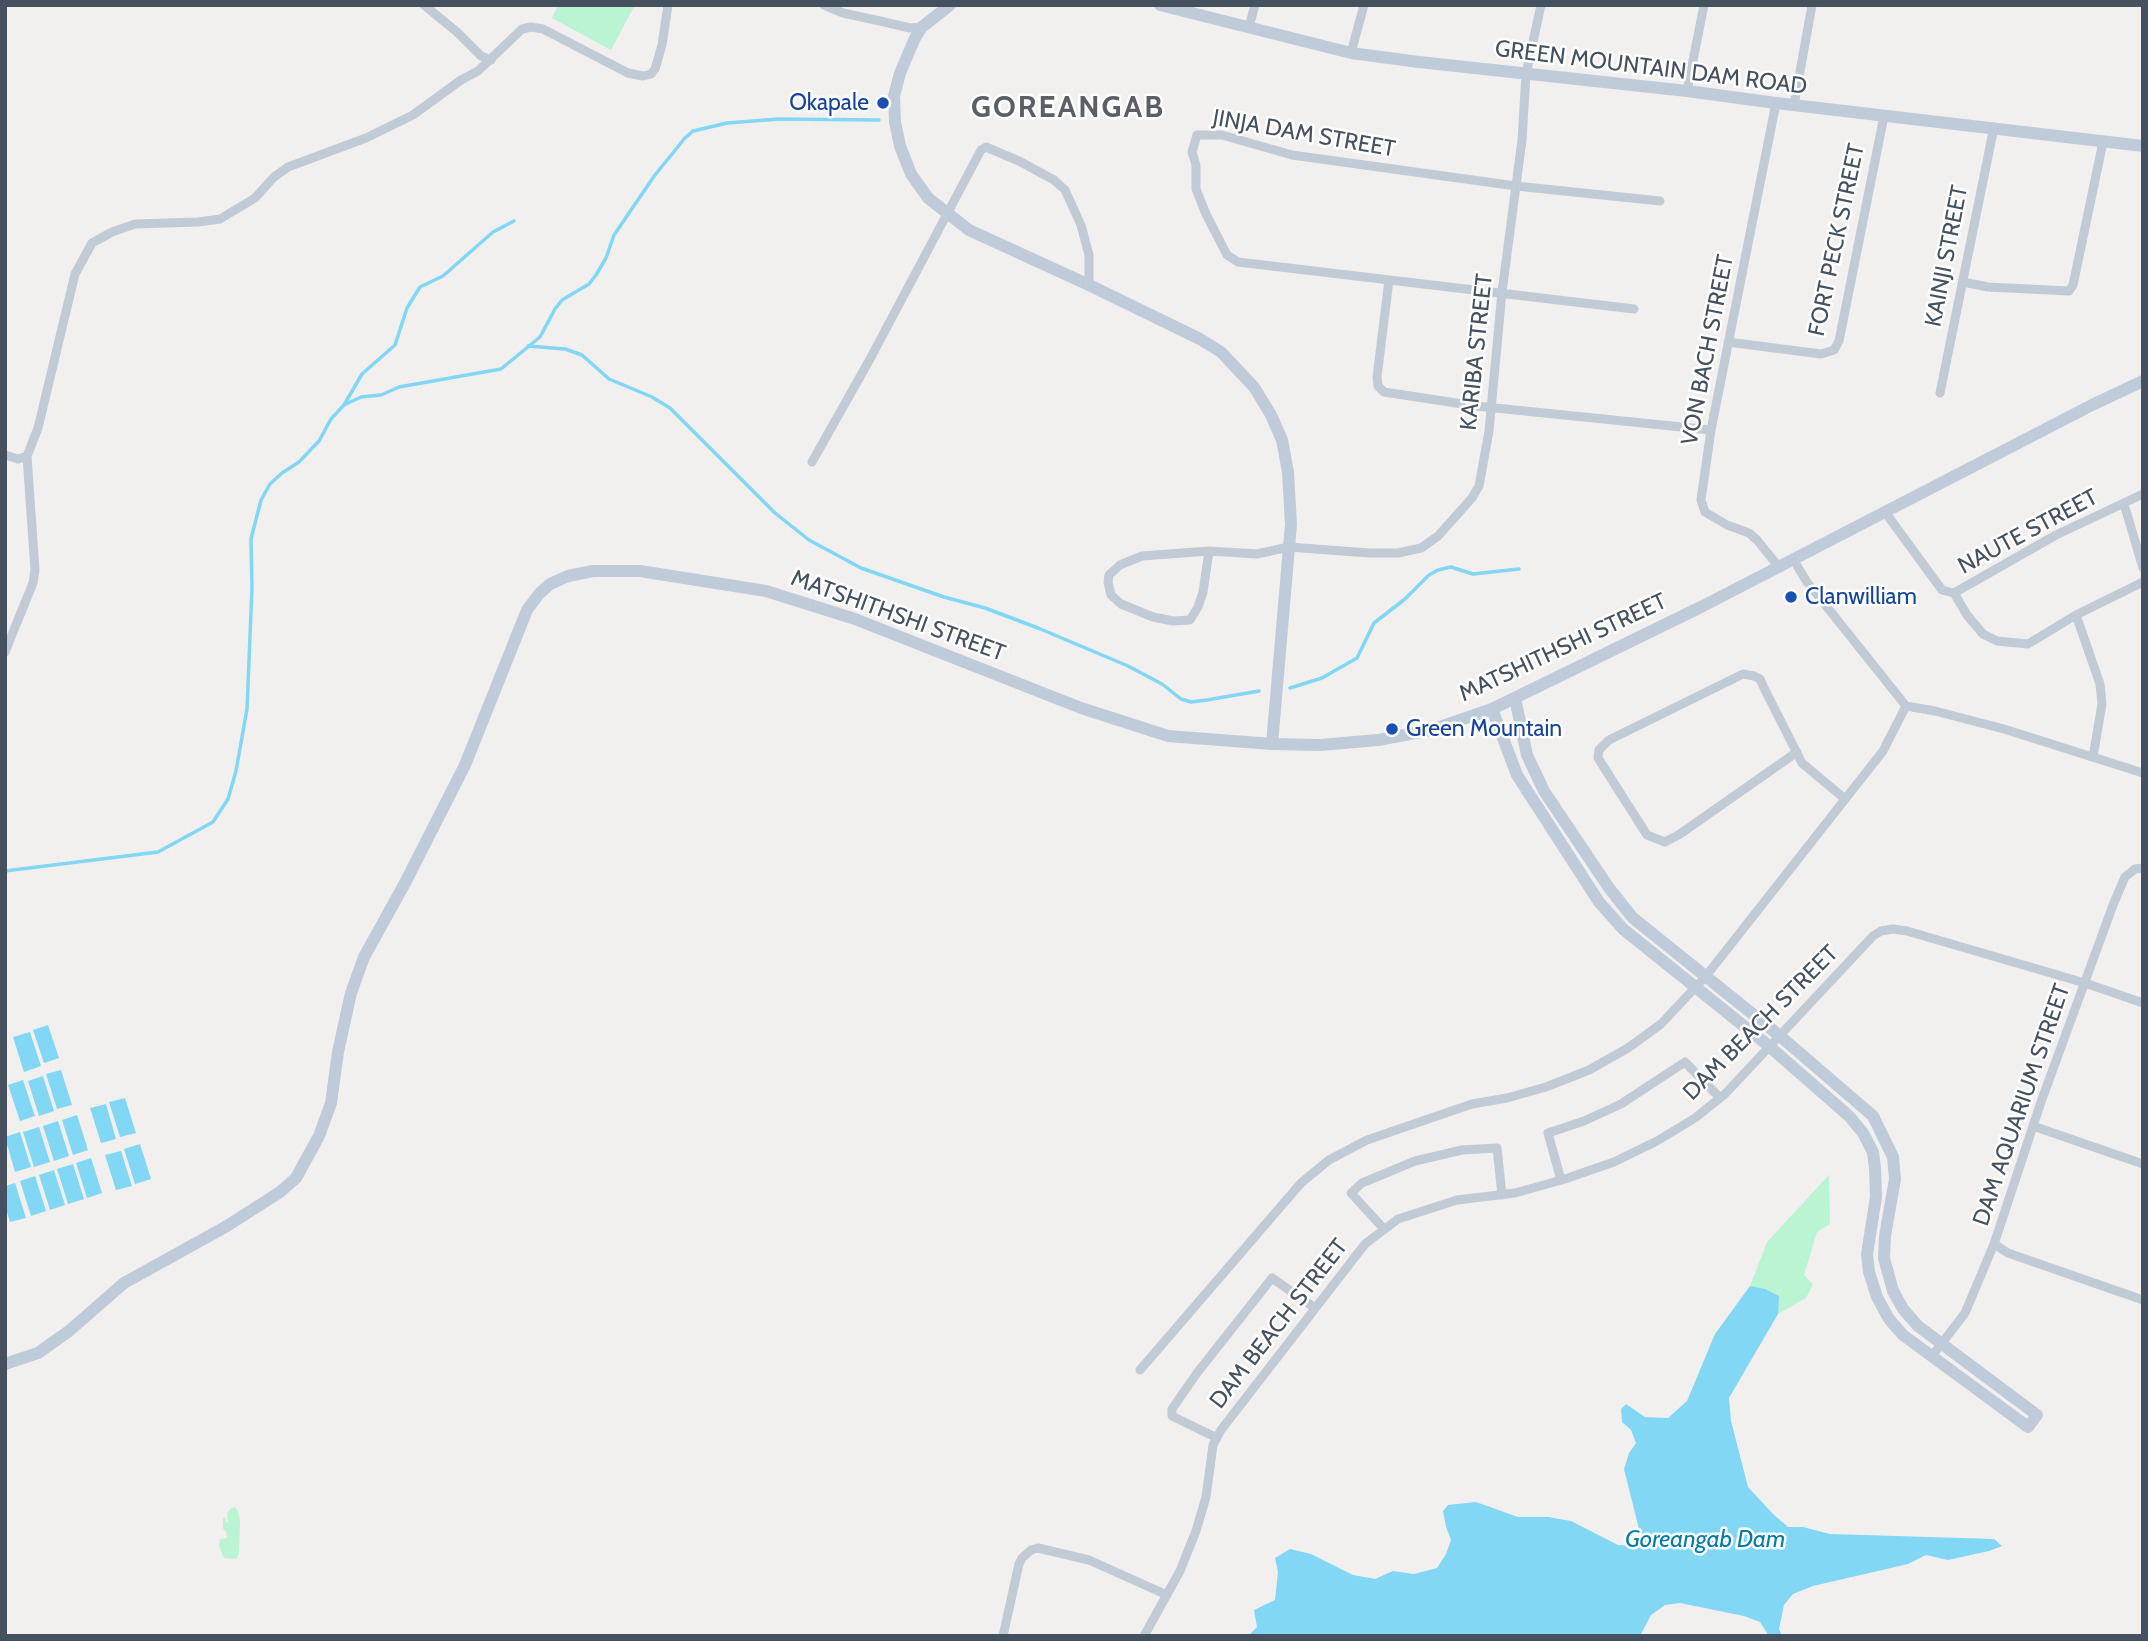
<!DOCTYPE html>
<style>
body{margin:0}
#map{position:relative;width:2148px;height:1641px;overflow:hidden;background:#f2efef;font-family:Cabin,sans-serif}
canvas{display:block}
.frame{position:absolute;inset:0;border:7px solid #45515f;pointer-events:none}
</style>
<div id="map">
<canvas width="2148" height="1641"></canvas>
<div class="frame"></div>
</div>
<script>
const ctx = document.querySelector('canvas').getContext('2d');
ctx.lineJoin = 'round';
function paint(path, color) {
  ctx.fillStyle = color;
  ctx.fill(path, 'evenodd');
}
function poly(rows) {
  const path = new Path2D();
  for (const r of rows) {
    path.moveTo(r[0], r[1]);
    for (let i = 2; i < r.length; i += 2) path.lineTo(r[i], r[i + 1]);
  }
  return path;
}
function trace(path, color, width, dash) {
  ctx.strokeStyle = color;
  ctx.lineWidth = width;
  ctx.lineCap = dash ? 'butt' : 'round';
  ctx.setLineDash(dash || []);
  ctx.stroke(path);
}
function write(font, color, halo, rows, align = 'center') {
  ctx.font = font + ' Cabin,sans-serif';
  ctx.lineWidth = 5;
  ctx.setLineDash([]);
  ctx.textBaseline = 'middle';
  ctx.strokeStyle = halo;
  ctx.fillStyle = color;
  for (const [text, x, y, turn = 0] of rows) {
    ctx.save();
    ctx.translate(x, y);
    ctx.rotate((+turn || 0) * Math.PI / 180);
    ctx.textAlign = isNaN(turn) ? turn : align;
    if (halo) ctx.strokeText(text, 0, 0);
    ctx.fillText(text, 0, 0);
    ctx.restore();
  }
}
paint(poly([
 [558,5,635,5,611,50,552,18],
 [1829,1175,1830,1224,1817,1232,1804,1275,1813,1284,1806,1298,1778,1314,1778,1296,1750,1286,1767,1242],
 [235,1507,238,1511,240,1521,239,1554,236,1559,224,1558,219,1546,220,1539,227,1538,226,1531,223,1529,223,1518,225,1517,226,1522,228,1523,227,1513,231,1508]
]), '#baf4d3');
paint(poly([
 [48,1025,59,1058,44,1063,33,1030],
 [30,1032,41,1066,24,1072,13,1037],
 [61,1070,72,1105,57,1109,46,1074],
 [43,1076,54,1111,39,1116,28,1081],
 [23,1080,35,1116,20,1121,8,1085],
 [125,1098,136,1133,120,1137,109,1102],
 [106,1104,116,1139,101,1143,90,1108],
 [77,1115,88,1150,73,1155,62,1120],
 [58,1121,69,1156,54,1161,43,1126],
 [39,1127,50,1162,34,1167,23,1132],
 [20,1132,31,1167,15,1172,5,1137],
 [140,1144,151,1179,135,1184,124,1149],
 [121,1151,132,1186,116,1190,105,1155],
 [91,1158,102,1193,87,1198,76,1163],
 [73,1164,84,1199,68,1204,57,1169],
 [54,1170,65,1205,50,1210,39,1175],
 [35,1176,46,1211,31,1216,20,1181],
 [15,1183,26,1218,10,1222,5,1206,5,1186],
 [1750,1286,1765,1289,1779,1296,1778,1314,1729,1398,1731,1421,1748,1487,1773,1514,1788,1527,1803,1527,1830,1534,1994,1539,2002,1546,1989,1551,1948,1560,1926,1555,1908,1564,1813,1586,1793,1594,1784,1605,1779,1629,1782,1636,1769,1636,1760,1622,1744,1616,1680,1603,1665,1605,1651,1615,1640,1636,1248,1636,1257,1627,1254,1610,1275,1600,1278,1572,1275,1558,1290,1549,1311,1554,1353,1575,1375,1579,1393,1571,1414,1574,1437,1568,1446,1554,1451,1540,1446,1527,1443,1511,1448,1505,1476,1502,1518,1517,1548,1517,1571,1521,1618,1545,1634,1546,1638,1541,1639,1529,1624,1469,1629,1453,1636,1443,1631,1430,1622,1422,1621,1409,1626,1404,1645,1417,1668,1418,1687,1401,1715,1334]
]), '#82d7f5');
trace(poly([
 [528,346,565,349,582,355,609,379,652,397,670,408,775,513,809,540,861,568,944,597,985,608,1038,628,1128,666,1162,684,1181,699,1191,702,1207,700,1259,691],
 [344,405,362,374,395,345,407,308,420,287,443,276,493,232,514,221],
 [1290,688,1322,678,1357,658,1374,623,1405,599,1429,575,1438,570,1451,567,1473,574,1519,569],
 [5,871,158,852,213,822,228,799,236,771,247,709,252,588,251,539,261,500,270,484,282,473,299,462,319,441,331,419,344,405,361,397,381,395,399,387,501,369,540,337,555,309,562,300,589,284,596,275,606,258,614,235,655,175,685,138,693,131,727,123,779,119,879,120]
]), '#82d7f5', 3.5);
trace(poly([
 [424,5,457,32,481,56,491,60],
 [824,5,843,13,880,21,910,28,922,27],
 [1249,27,1255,5],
 [1351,53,1364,5],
 [1687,91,1704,5],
 [1776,103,1711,430,1701,500,1705,512,1727,525,1749,533,1757,540,1778,566],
 [1794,105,1812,5],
 [1389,280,1377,377,1378,386,1384,392,1476,406,1711,430],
 [1963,282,1988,287,2069,291,2073,285,2103,142],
 [1634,309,1238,262,1227,255,1206,214,1196,189,1196,165,1192,152,1197,135,1222,135,1292,155,1516,186,1660,201],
 [1728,342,1821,354,1834,350,1839,341,1884,116],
 [1940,393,1994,127],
 [5,455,18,459,27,456,38,428,75,274,92,243,112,232,135,224,198,222,220,219,255,198,274,177,288,167,366,138,413,115,461,80,478,71,522,29,531,27,543,29,628,73,643,76,651,74,655,69,662,45,668,5],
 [812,462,870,359,981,150,986,147,1019,161,1054,180,1065,190,1081,225,1089,255,1089,285],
 [2124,504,2143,568],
 [1885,512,1942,590,1954,593,2056,535,2143,494],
 [1209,551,1203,592,1198,607,1190,620,1173,621,1153,617,1121,604,1111,595,1108,582,1109,575,1120,565,1142,556,1209,551,1257,554,1289,547,1369,553,1398,553,1421,548,1438,536,1472,498,1479,486,1489,431,1502,292,1522,140,1526,74,1541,5],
 [1793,559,1807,582,1906,706,1935,711,2004,729,2143,773],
 [1954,593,1967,615,1983,634,1997,641,2028,644,2076,615,2143,582],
 [2076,615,2100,684,2102,704,2093,757],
 [5,652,33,583,35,570,27,456],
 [1797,752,1680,834,1665,842,1647,835,1598,758,1599,750,1609,740,1743,674,1754,676,1760,679,1764,688,1802,763,1845,799],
 [2033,1126,2143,1164],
 [1561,1180,1548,1133,1584,1121,1621,1104,1685,1062,1720,1098],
 [1384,1229,1351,1193,1362,1183,1415,1161,1462,1150,1497,1148,1502,1195],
 [1994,1244,2008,1253,2143,1300],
 [1932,1356,1965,1313,1994,1244,2041,1102,2113,905,2125,877,2135,869,2143,868],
 [1140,1370,1301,1183,1329,1160,1367,1140,1472,1104,1507,1098,1546,1087,1589,1070,1628,1048,1661,1024,1706,976,1883,751,1906,706],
 [1217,1438,1172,1416,1172,1409,1197,1373,1272,1278,1315,1308],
 [1003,1636,1019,1564,1022,1558,1031,1550,1038,1548,1089,1560,1167,1595],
 [1144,1636,1180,1571,1196,1531,1206,1497,1213,1445,1221,1430,1365,1244,1398,1219,1457,1200,1515,1193,1565,1179,1614,1162,1657,1141,1695,1118,1725,1094,1873,936,1881,931,1893,929,1907,931,2085,983,2143,1003]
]), '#c1cbd6', 9);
trace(poly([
 [950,5,922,27,915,38,900,73,894,96,895,122,900,146,911,174,928,198,969,230,1089,285,1200,339,1221,352,1254,387,1271,415,1282,440,1288,472,1291,524,1272,744],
 [1160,5,1351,53,1419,62,1687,91,1776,103,2143,146],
 [1492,709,1517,775,1599,902,1623,929,1770,1047,1850,1117,1863,1133,1873,1152,1875,1168,1876,1197,1867,1254,1869,1272,1877,1297,1889,1319,1903,1335,2028,1427,2037,1415,1918,1326,1903,1309,1893,1291,1884,1258,1885,1236,1895,1179,1893,1157,1873,1116,1780,1036,1633,918,1609,888,1544,791,1527,755,1515,698],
 [5,1364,38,1353,69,1331,124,1283,227,1226,280,1192,296,1178,319,1136,331,1103,338,1052,351,993,364,957,405,883,465,765,527,610,539,594,550,584,568,576,593,571,640,571,766,591,855,619,1081,708,1168,736,1272,744,1320,745,1378,740,1431,730,1492,709,1703,606,2092,405,2143,381]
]), '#c0cbda', 12);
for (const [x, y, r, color] of [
 [883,103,7,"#1a4fb4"],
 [1791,597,7,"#1a4fb4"],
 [1392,729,7,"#1a4fb4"]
]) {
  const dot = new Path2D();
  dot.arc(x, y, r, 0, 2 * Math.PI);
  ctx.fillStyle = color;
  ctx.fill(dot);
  trace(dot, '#fff', 2.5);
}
write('23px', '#45515f', '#fff', [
 ["GREEN MOUNTAIN DAM ROAD",1651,68,7],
 ["JINJA DAM STREET",1304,134,10],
 ["FORT PECK STREET",1837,240,-78],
 ["KAINJI STREET",1947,256,-79],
 ["VON BACH STREET",1708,350,-79],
 ["KARIBA STREET",1477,352,-84],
 ["NAUTE STREET",2028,532,-28],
 ["MATSHITHSHI STREET",898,616,20],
 ["MATSHITHSHI STREET",1563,648,-25],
 ["DAM BEACH STREET",1761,1023,-45],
 ["DAM AQUARIUM STREET",2022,1105,-71],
 ["DAM BEACH STREET",1279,1324,-52]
]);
write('23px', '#164399', '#fff', [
 ["Okapale",869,103,"right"],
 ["Clanwilliam",1805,597],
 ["Green Mountain",1406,729]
], 'left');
write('italic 24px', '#027ca6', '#fff', [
 ["Goreangab Dam",1705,1540]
]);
ctx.letterSpacing = '2px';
write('bold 30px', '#5b5f65', '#fff', [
 ["GOREANGAB",1068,108]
]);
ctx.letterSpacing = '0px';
</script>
